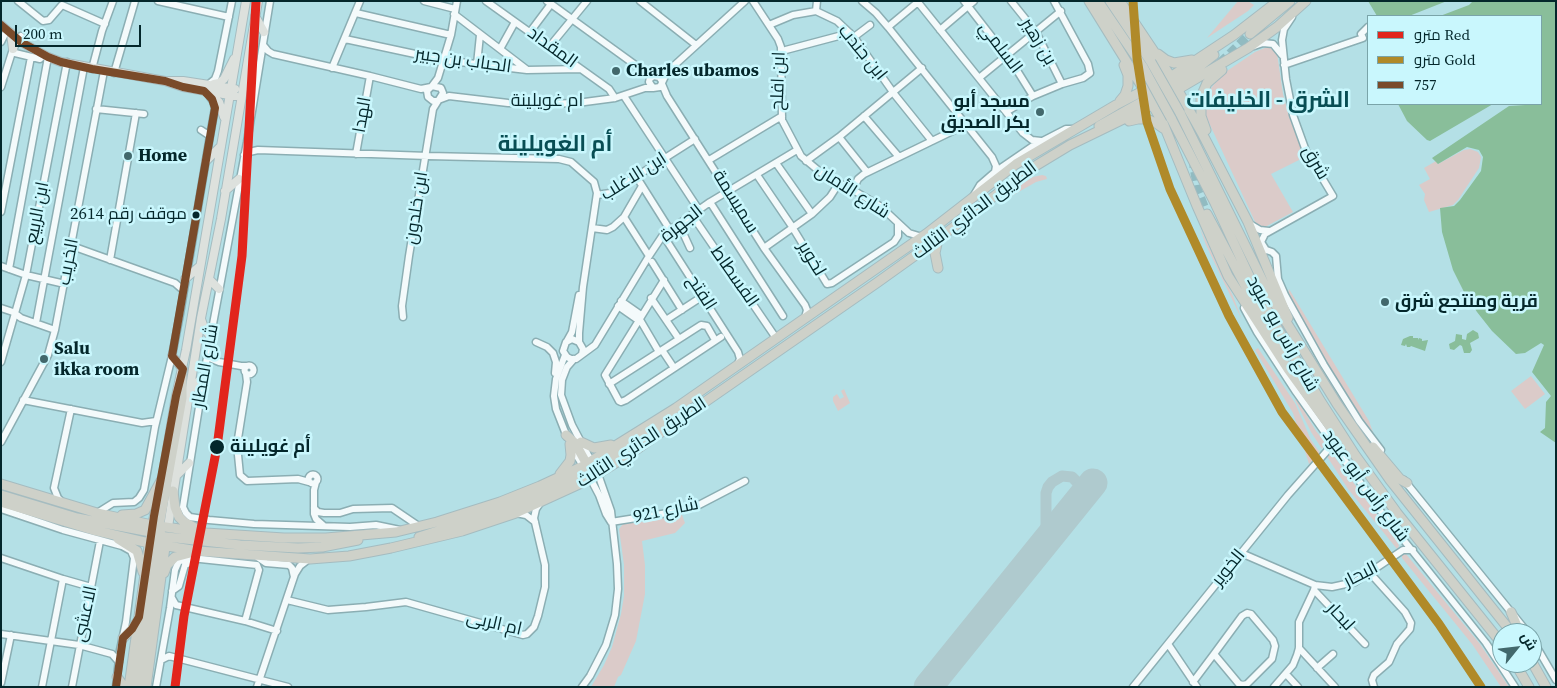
<!DOCTYPE html>
<meta charset="utf-8">
<style>
body{margin:0}
#map{position:relative;width:1557px;height:688px;overflow:hidden;background:#b4e0e6;font-family:"Source Serif 4",Cairo,serif}
canvas{display:block}
.frame{position:absolute;inset:0;border:2px solid #04272b;pointer-events:none}
.legend{position:absolute;left:1367px;top:15px;width:175px;height:90px;box-sizing:border-box;background:#c9f7fd;border:1px solid #7aa4a9;margin:0;padding:6px 9px;list-style:none;font-size:15px;color:#04272b}
.legend li{display:flex;align-items:center;gap:10px;height:25px}
.legend b{width:25px;border:1px solid #7aa4a9}
.north{position:absolute;left:1492px;top:623px;width:50px;height:50px;box-sizing:border-box;background:#c9f7fd;border:1px solid #7aa4a9;border-radius:50%;rotate:61deg;font-size:14px;font-weight:700;line-height:20px;text-align:center;color:#04272b}
.north::after{content:'';display:block;margin:auto;width:18px;height:22px;background:#42686c;clip-path:polygon(50% 0,100% 100%,50% 72%,0 100%)}
.scale{position:absolute;left:15px;top:25px;width:126px;height:22px;box-sizing:border-box;border:2px solid #04272b;border-top:0;padding-left:6px;font-size:15px;line-height:18px;white-space:nowrap;color:#04272b;-webkit-text-stroke:4px #c9f7fd;paint-order:stroke}
</style>
<div id="map">
<canvas width="1557" height="688"></canvas>
<div class="frame"></div>
<ul class="legend">
<li><b style="height:6px;background:#e2251c"></b>مترو Red</li>
<li><b style="height:6px;background:#b08a29"></b>مترو Gold</li>
<li><b style="height:6px;background:#7a4b2a"></b>757</li>
</ul>
<div class="north">ش</div>
<div class="scale">200 m</div>
</div>
<script>
const ctx = document.querySelector('canvas').getContext('2d');
ctx.lineJoin = 'round';
function paint(path, color) {
  ctx.fillStyle = color;
  ctx.fill(path, 'evenodd');
}
function poly(rows) {
  const path = new Path2D();
  for (const r of rows) {
    if (r.length === 3) {
      path.moveTo(r[0] + r[2], r[1]);
      path.arc(r[0], r[1], r[2], 0, 2 * Math.PI);
      continue;
    }
    path.moveTo(r[0], r[1]);
    for (let i = 2; i < r.length; i += 2) path.lineTo(r[i], r[i + 1]);
  }
  return path;
}
function trace(path, color, width, dash) {
  ctx.strokeStyle = color;
  ctx.lineWidth = width;
  ctx.lineCap = dash ? 'butt' : 'round';
  ctx.setLineDash(dash || []);
  ctx.stroke(path);
}
function write(font, color, halo, rows, align = 'center') {
  ctx.font = font + ' "Source Serif 4",Cairo,serif';
  ctx.lineWidth = 5;
  ctx.setLineDash([]);
  ctx.textBaseline = 'middle';
  ctx.strokeStyle = halo;
  ctx.fillStyle = color;
  for (const [text, x, y, turn = 0] of rows) {
    ctx.save();
    ctx.translate(x, y);
    ctx.rotate((+turn || 0) * Math.PI / 180);
    ctx.textAlign = isNaN(turn) ? turn : align;
    if (halo) ctx.strokeText(text, 0, 0);
    ctx.fillText(text, 0, 0);
    ctx.restore();
  }
}
paint(poly([
 [1238,1,1248,1,1254,5,1248,11,1207,38],
 [1267,47,1274,49,1277,53,1283,94,1289,116,1305,157,1271,174,1293,212,1265,227,1257,226,1204,112,1206,95,1221,75,1255,52],
 [1470,149,1478,152,1481,157,1479,168,1458,200,1453,205,1429,212,1424,200,1425,194,1419,185,1430,179,1424,168,1436,161,1438,164,1464,150],
 [1042,175,1046,176,1047,179,1036,182,1001,202,998,201,999,198,1007,193,1033,177],
 [1199,226,1233,296,1242,320,1206,245],
 [1289,289,1369,421,1375,438,1327,364,1288,294],
 [1258,348,1295,403,1311,440,1320,453,1309,464,1293,413,1255,350],
 [1531,376,1545,394,1525,409,1511,391],
 [844,389,850,403,838,411,833,401,833,397,837,394,840,399,844,397,841,391],
 [1297,399,1316,431,1325,442,1322,449,1311,432,1295,400],
 [1330,454,1333,455,1398,543,1399,546,1397,549,1348,489,1328,458,1327,456],
 [682,515,685,523,675,533,642,541,645,565,645,594,636,641,621,675,618,677,614,687,591,687,604,665,612,647,621,614,624,596,624,565,619,529,623,524],
 [1406,554,1480,644,1509,687,1501,687,1472,644,1402,558,1402,555]
]), '#dbcbc9');
paint(poly([
 [1368,1,1447,1,1409,16,1377,16],
 [1473,1,1556,1,1556,443,1540,432,1545,428,1546,402,1551,396,1532,372,1544,345,1541,343,1525,353,1516,354,1492,331,1477,312,1464,292,1453,270,1442,232,1440,208,1454,206,1460,200,1481,171,1483,157,1479,150,1467,147,1438,164,1432,158,1509,106,1541,104,1541,16,1440,16,1469,5],
 [1398,104,1493,104,1430,141,1427,140,1407,121],
 [1473,330,1478,333,1479,338,1470,343,1472,350,1470,353,1464,353,1462,346,1460,345,1454,350,1450,349,1449,344,1455,341,1456,334,1462,335,1462,339,1466,340,1467,334],
 [1410,336,1413,336,1413,338,1418,338,1419,340,1419,338,1422,339,1422,341,1428,340,1425,351,1411,346,1410,347,1407,347,1406,344,1405,346,1401,345,1403,339]
]), '#89be9a');
trace(poly([
 [1038,550,1046,534,1046,493,1048,487,1052,482,1062,476,1072,477,1080,485,1082,497]
]), '#afcace', 11);
trace(poly([
 [928,687,1093,483]
]), '#afcace', 29);
trace(poly([
 [1220,63,1250,34],
 [1197,118,1194,139,1194,167,1198,191,1207,214]
]), '#91bbc1', 9, [9, 4.5]);
const minor = poly([
 [18,1,43,21,49,20,62,5,105,24],
 [158,1,229,17],
 [270,1,247,142,208,351,183,507,186,513,190,517,209,520,254,524,350,527,376,525,400,530],
 [424,1,455,9],
 [486,1,609,89,615,98],
 [547,1,645,72,654,76],
 [640,1,696,45],
 [753,1,778,39,781,47,782,120,801,156,825,176,853,190,880,206,909,233,922,237],
 [862,1,876,13,888,27,992,157,996,166,995,172],
 [917,1,1023,133,1032,140,1041,141],
 [964,1,1013,64,1033,96],
 [1011,1,1036,32,1062,84],
 [816,11,817,1],
 [356,13,451,35],
 [454,14,526,69],
 [769,25,793,15,816,11,837,21,854,37,895,95,932,141],
 [888,27,918,2],
 [940,30,974,1],
 [530,32,551,4],
 [854,37,870,25],
 [345,39,443,60,527,70,581,69],
 [1,42,7,30],
 [263,45,268,51,273,54,370,76,421,89,431,87],
 [550,46,587,1],
 [1254,46,1263,43,1273,44,1282,55],
 [500,49,515,22],
 [782,51,850,33],
 [15,53,40,59,44,55],
 [477,64,480,35],
 [1284,65,1363,38,1361,34,1368,27],
 [332,68,360,1],
 [92,69,102,31,113,1],
 [114,73,135,1],
 [979,78,1061,11],
 [662,81,659,77,654,76,650,78,649,82,653,88,660,87,667,72,745,1],
 [209,84,215,79,218,71,232,1],
 [662,84,667,96,764,248,805,305,807,310,805,318],
 [432,86,438,78,451,35,457,1],
 [1,87,13,49,21,36],
 [624,96,699,210],
 [441,99,449,96,508,103,543,104,577,103,615,98,645,88,652,88],
 [96,109,144,114],
 [1006,112,1033,96,1062,84,1083,78,1090,73,1088,64,1054,1],
 [864,116,899,157],
 [201,130,210,136],
 [839,137,867,172],
 [356,154,370,76],
 [244,155,249,152,258,150,428,156,559,159,571,162,594,182,597,193,583,287,579,333,579,342,583,349,582,354],
 [709,160,782,116],
 [806,161,839,137,922,68],
 [776,163,812,214],
 [757,175,791,225,827,284,832,283,894,242,898,236,898,223],
 [636,176,670,230],
 [853,190,858,179,864,174,965,125],
 [597,195,610,193,695,139],
 [974,195,980,185,995,172,1033,146,1066,129,1075,129],
 [710,202,783,316],
 [1,212,31,57],
 [692,215,776,338],
 [624,217,649,256],
 [679,224,690,248],
 [1250,224,1260,230,1269,231],
 [592,228,607,230,613,227,624,217,642,186],
 [663,235,738,352,740,359,737,366],
 [72,246,175,283,183,290],
 [1258,247,1272,252,1276,256,1278,279,1285,295,1324,365,1359,421,1381,450],
 [764,248,812,214,830,197,839,183],
 [1266,250,1261,242,1265,234,1333,196,1306,151,1293,115,1286,79,1282,40,1284,29,1292,17],
 [110,260,136,113],
 [652,262,682,310],
 [1,266,26,275,65,284],
 [9,269,48,57],
 [664,280,605,375,619,401,621,402,626,400,721,337],
 [651,298,679,339],
 [621,301,641,315],
 [618,306,638,320],
 [1,308,13,312,21,318,55,330],
 [1244,308,1257,332,1296,392,1355,475,1378,508,1486,643,1515,687],
 [403,317,402,306,409,256,433,109,443,93,441,88,432,86,427,91,428,97,433,101,437,101],
 [639,318,659,352],
 [666,320,703,296],
 [36,323,84,67],
 [567,341,572,332,579,295],
 [536,342,547,347,553,353,556,362,555,373],
 [579,342,572,339,566,342,563,351,567,357,571,359,576,359,595,345,649,256,663,235,710,202,797,150],
 [662,350,674,368],
 [565,355,556,379,554,396,556,409,567,437],
 [207,357,219,362,241,366,247,366],
 [574,359,567,367,562,380,561,395,572,425,598,474,611,511,617,564,618,589,615,615,606,645,590,676,582,687],
 [1,362,26,275,67,62],
 [249,370,4.5],
 [246,374,247,382,237,445,240,475,247,481,298,479,309,482],
 [609,384,701,325,707,326,715,340],
 [23,400,142,423,156,421],
 [1,442,48,355,55,330,104,71],
 [571,446,584,468],
 [313,479,4.5],
 [589,476,599,495,606,514,611,522],
 [1404,480,1528,633],
 [316,482,314,490,314,514,316,519,324,526],
 [61,501,58,498,54,488,71,409],
 [314,508,318,512,324,513,340,513,353,509,392,508,420,527],
 [1,509,63,530,122,546,131,551,134,558,126,622,120,650,116,687],
 [97,513,113,503,134,502,139,498,144,490,155,427,172,356,180,314,210,136,215,108,213,101,210,97],
 [516,513,526,515,535,522],
 [611,522,674,512,697,506,745,481],
 [1241,553,1315,585,1332,587,1355,582,1403,550,1413,550],
 [256,556,266,563,289,565,292,568,294,577],
 [1,558,63,579,91,587],
 [1370,573,1405,612,1411,623,1410,629,1397,644,1389,662,1374,675,1372,680,1374,687],
 [1314,590,1365,644],
 [172,591,179,586,185,565,196,560],
 [172,598,176,605,245,621,277,631],
 [287,600,328,610,366,607,406,602,523,635,527,634,534,627,538,616,545,587,545,565,534,518,536,509,540,503],
 [1,634,79,645,112,654,119,662],
 [1532,639,1556,680],
 [1168,644,1197,687],
 [1299,648,1335,687],
 [161,660,169,656,288,687],
 [1317,668,1333,654],
 [1286,674,1298,687],
 [1193,682,1214,654,1242,616,1247,613,1251,614,1273,640,1275,646,1272,659,1247,684,1243,685,1239,684,1214,654],
 [1,683,11,635],
 [42,687,63,579],
 [72,687,100,541],
 [156,687,170,608,175,570,179,561,191,558,257,565,259,570,245,621],
 [257,687,295,574,300,566,309,559],
 [1133,687,1288,495,1327,451,1331,440],
 [1274,687,1293,665,1297,655,1299,648,1299,622,1314,590,1315,585]
]);
const major = poly([
 [255,16,264,32],
 [1,25,21,42,48,57,61,62,165,81,183,87,235,96],
 [11,33,13,49],
 [169,81,183,81,235,89],
 [214,84,219,83,224,79,234,59],
 [208,93,219,102,224,117],
 [206,161,221,146],
 [225,191,239,179],
 [185,279,200,266],
 [209,279,219,289],
 [201,319,204,328,211,337],
 [172,356,183,369],
 [190,390,204,376],
 [175,477,189,463],
 [152,525,162,479,176,396,186,350,246,1],
 [168,527,201,318,221,219,258,1]
]);
const highway = poly([
 [1089,1,1141,85,1163,123,1197,206,1228,276,1288,369,1336,435],
 [1098,1,1143,67],
 [1110,1,1151,62],
 [1120,1,1167,71,1202,133,1248,222,1288,318],
 [1250,34,1290,1],
 [1158,54,1166,60,1174,63,1192,60],
 [1170,87,1200,66,1214,55],
 [1120,101,1125,95,1128,86,1128,75,1124,65],
 [1180,113,1270,296,1337,404,1390,480,1512,633],
 [1171,118,1215,203,1250,278,1276,326,1321,402,1355,455,1397,513,1502,644],
 [1129,121,1138,119,1147,119,1156,123,1163,128],
 [1099,126,1149,98,1170,82],
 [1206,130,1201,116,1201,97,1207,83,1222,70],
 [1207,214,1266,325,1286,356],
 [938,239,935,253,938,268],
 [566,435,575,443,589,468],
 [581,442,594,448,611,445],
 [1373,447,1400,479,1407,483],
 [560,474,570,461,571,455,570,444],
 [591,475,595,468,645,437,664,421],
 [1,484,97,513,152,525,206,533,284,538,326,538,396,532,437,522,500,502,540,486,583,466,676,408,926,234,1016,164,1116,105,1175,74,1234,35,1278,1],
 [173,491,175,507,179,517,184,522,197,529],
 [1,495,77,518,161,534],
 [1,502,93,530,149,543,198,551,310,559,349,556,391,548,462,531,516,513,586,481,627,456,878,282,938,239,1027,171,1070,145,1146,108,1248,48,1277,27,1306,1],
 [122,515,136,514,145,510,162,479],
 [158,532,182,398,182,374],
 [419,537,491,514,522,502,590,469,592,464,591,461],
 [118,539,137,551,143,572],
 [149,543,154,537,158,536,240,545,298,548,322,547,358,540],
 [164,573,167,565,175,557,194,552],
 [1511,612,1520,633],
 [123,638,132,629,137,622],
 [1532,662,1546,687],
 [1515,663,1529,687],
 [117,677,124,687],
 [129,687,150,539],
 [137,687,158,538],
 [146,687,166,540]
]);
trace(minor, '#8baeb3', 9);
trace(major, '#a5bcc0', 10);
trace(highway, '#a5bcc0', 11);
trace(minor, '#f4fafb', 6);
trace(major, '#dde1dd', 8);
trace(highway, '#ced1c9', 9);
const highwayBridge = poly([
 [1151,62,1180,113],
 [1143,67,1171,118]
]);
trace(highwayBridge, '#a5bcc0', 11, []);
trace(highwayBridge, '#ced1c9', 9);
trace(poly([
 [1,25,21,42,48,57,61,62,92,69,165,81,183,87,204,91,212,99,215,108,172,356,183,369,176,396,154,516,139,617,132,629,123,638,116,687]
]), '#7a4b2a', 8);
trace(poly([
 [175,687,184,616,217,447,242,256,256,1]
]), '#e2251c', 9);
trace(poly([
 [1133,1,1137,58,1147,122,1170,189,1229,316,1282,412,1439,624,1481,687]
]), '#b08a29', 9);
for (const [x, y, r, color] of [
 [616,71,5,"#42686c"],
 [1040,112,5,"#42686c"],
 [128,156,5,"#42686c"],
 [196,215,4.5,"#04272b"],
 [1385,302,5,"#42686c"],
 [44,359,5,"#42686c"],
 [217,447,8,"#04272b"]
]) {
  const dot = new Path2D();
  dot.arc(x, y, r, 0, 2 * Math.PI);
  ctx.fillStyle = color;
  ctx.fill(dot);
  trace(dot, '#c9f7fd', 2);
}
write('17px', '#04272b', '#c9f7fd', [
 ["موقف رقم 2614",187,215]
], 'right');
write('18px', '#04272b', '#c9f7fd', [
 ["بن زهير",1038,42,59],
 ["المقداد",552,48,36],
 ["السلمي",1000,48,53],
 ["ابن جندب",862,53,51],
 ["الحباب بن جبير",463,61,8],
 ["ابن افلح",779,81,-88],
 ["ام غويلينة",547,101],
 ["الهدا",363,115,-80],
 ["شرق",1315,163,60],
 ["ابن الاغلب",634,177,-32],
 ["شارع الأمان",852,192,33],
 ["سميسمة",735,202,58],
 ["ابن خلدون",417,208,-81],
 ["الطريق الدائري الثالث",975,211,-37],
 ["ابن الربيع",38,213,-79],
 ["الجهرة",682,224,-38],
 ["لخوير",811,259,59],
 ["الخريب",69,262,-79],
 ["الفسطاط",734,277,55],
 ["الفتح",701,293,57],
 ["شارع رأس بو عبود",1282,334,61],
 ["شارع المطار",206,366,-80],
 ["الطريق الدائري الثالث",642,443,-33],
 ["شارع رأس أبو عبود",1365,486,54],
 ["شارع 921",666,511,-12],
 ["الخوير",1229,568,-51],
 ["البحار",1361,575,-27],
 ["الاعشى",86,614,-78],
 ["لبحار",1340,617,47],
 ["ام الربى",494,624,13]
]);
write('bold 18px', '#04272b', '#c9f7fd', [
 ["Charles ubamos",626,71],
 ["مسجد أبو",1030,102,"right"],
 ["بكر الصديق",1030,123,"right"],
 ["Home",138,156],
 ["قرية ومنتجع شرق",1395,302],
 ["Salu",54,349],
 ["ikka room",54,370]
], 'left');
write('bold 18px', '#04272b', '#c9f7fd', [
 ["أم غويلينة",230,447]
], 'left');
write('bold 22px', '#084e54', '#c9f7fd', [
 ["الشرق - الخليفات",1268,101],
 ["أم الغويلينة",555,145]
]);
</script>
